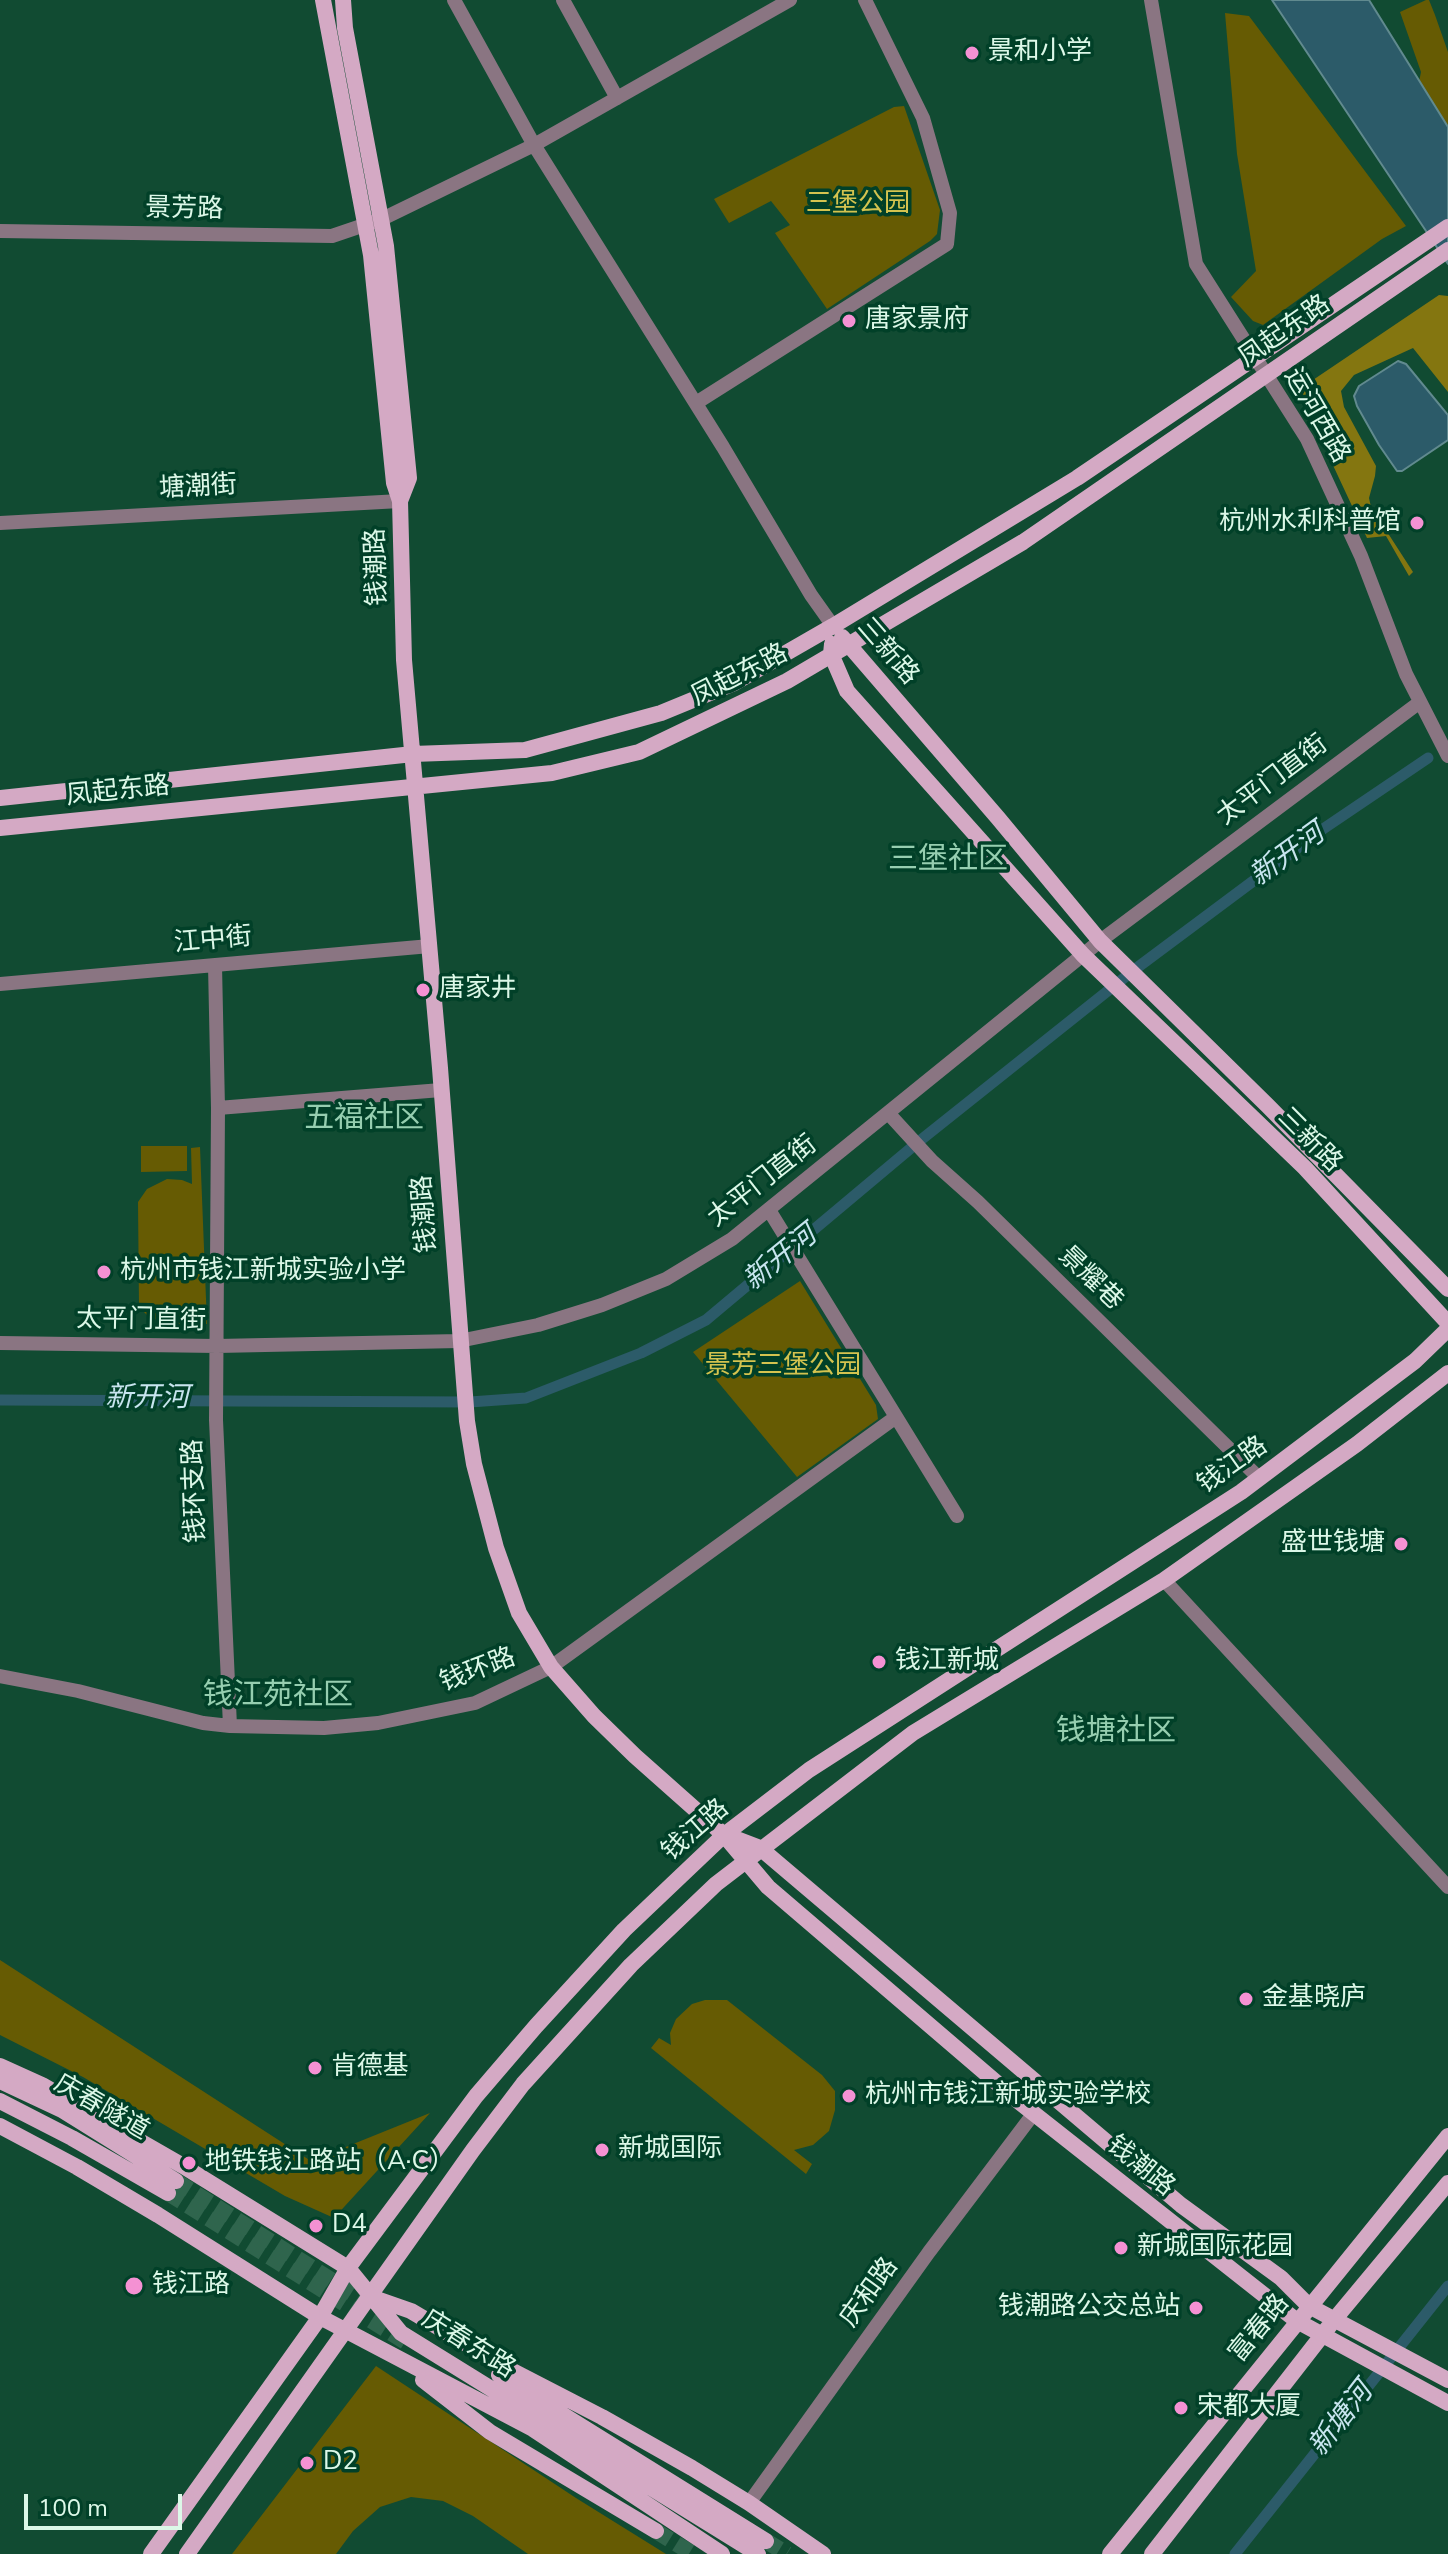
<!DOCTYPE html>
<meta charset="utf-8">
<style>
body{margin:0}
#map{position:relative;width:1448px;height:2554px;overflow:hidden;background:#114b32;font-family:"Nunito Sans",sans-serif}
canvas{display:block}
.scale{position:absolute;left:24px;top:2494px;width:158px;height:36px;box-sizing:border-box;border:4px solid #dcf8e8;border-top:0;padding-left:10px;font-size:24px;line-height:28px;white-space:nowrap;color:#dcf8e8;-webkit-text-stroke:6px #014028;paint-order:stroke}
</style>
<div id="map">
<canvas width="1448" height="2554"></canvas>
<div class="scale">100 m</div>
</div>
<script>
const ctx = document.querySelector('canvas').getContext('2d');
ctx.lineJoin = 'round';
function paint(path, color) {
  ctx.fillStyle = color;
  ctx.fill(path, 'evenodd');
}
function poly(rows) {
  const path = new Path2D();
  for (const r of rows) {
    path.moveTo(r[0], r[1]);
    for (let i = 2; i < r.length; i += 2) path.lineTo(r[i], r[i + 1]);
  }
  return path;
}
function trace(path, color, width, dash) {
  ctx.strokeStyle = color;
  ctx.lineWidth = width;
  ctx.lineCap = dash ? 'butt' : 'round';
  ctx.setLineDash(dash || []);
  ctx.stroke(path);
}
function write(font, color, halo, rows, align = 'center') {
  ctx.font = font + ' "Nunito Sans","Noto Sans SC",sans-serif';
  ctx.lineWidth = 7;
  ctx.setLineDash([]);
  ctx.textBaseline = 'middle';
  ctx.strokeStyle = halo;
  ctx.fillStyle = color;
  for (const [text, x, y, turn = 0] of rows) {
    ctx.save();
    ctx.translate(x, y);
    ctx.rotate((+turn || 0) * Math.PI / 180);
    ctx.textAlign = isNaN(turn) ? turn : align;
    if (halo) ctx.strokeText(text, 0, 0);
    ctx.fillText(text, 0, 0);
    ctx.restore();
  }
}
paint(poly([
 [1426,0,1429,0,1435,15,1448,52,1448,127,1419,82,1421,72,1400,12],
 [1225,13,1249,16,1406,226,1382,239,1263,325,1253,321,1231,297,1256,271,1237,154],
 [904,106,940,210,937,234,930,241,827,309,775,233,790,225,771,201,729,223,714,199,894,107],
 [141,1146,187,1146,187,1171,141,1172],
 [200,1147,207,1324,198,1324,198,1317,182,1325,166,1323,149,1317,139,1307,138,1202,147,1189,167,1179,182,1180,192,1184,191,1148],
 [800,1281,876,1405,878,1419,797,1477,693,1352],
 [0,1960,311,2161,430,2113,334,2218,285,2196,83,2077,0,2035],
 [705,2000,727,2000,822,2075,835,2091,835,2110,829,2131,813,2145,794,2150,812,2164,806,2174,651,2048,659,2038,671,2045,670,2033,676,2019,692,2004],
 [376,2366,576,2498,666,2554,528,2554,473,2516,443,2501,411,2497,380,2507,353,2531,336,2554,232,2554]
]), '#665b03');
paint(poly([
 [1439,295,1448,296,1448,392,1413,348,1354,375,1341,391,1344,407,1376,466,1375,476,1369,498,1371,507,1413,572,1409,576,1386,536,1367,538,1302,399,1304,386]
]), '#847610');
const water = poly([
 [1272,0,1369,0,1448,127,1448,264,1272,0],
 [1398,361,1406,364,1448,415,1448,440,1402,471,1397,471,1379,445,1357,406,1354,396,1359,386,1398,361]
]);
paint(water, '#2c5b69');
trace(water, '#618a8f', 2);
trace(poly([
 [0,1400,470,1402,526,1398,641,1353,706,1320,917,1143,1134,970,1323,829,1428,758],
 [1235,2554,1448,2286]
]), '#2c5b69', 11);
trace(poly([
 [176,2181,375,2308],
 [168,2193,407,2343],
 [656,2531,693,2554],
 [766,2541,787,2554]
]), '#2f654d', 16, [16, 8]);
trace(poly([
 [454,0,534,145,723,447,811,595,833,626],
 [563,0,617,98],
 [1151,0,1196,264,1307,439,1361,556,1406,674,1448,756],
 [0,231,332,236,382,219,534,145,790,0],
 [696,403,947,244,950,213,923,118,865,0],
 [0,523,400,501],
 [215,965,218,1108,216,1420,230,1726],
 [0,984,430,946],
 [218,1108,441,1090],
 [889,1114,932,1161,978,1202,1259,1478],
 [769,1210,957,1516],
 [0,1343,217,1346,459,1341,538,1325,602,1305,666,1279,732,1239,1100,941,1420,702],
 [1164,1580,1448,1887],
 [0,1676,78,1691,203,1723,230,1726,324,1728,378,1723,475,1703,551,1667,896,1417],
 [749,2503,929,2252,1034,2113]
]), '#8a7582', 14);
trace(poly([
 [323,0,371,255,394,483,400,501,404,660,440,1068,467,1421,474,1464,496,1548,519,1613,551,1667,594,1716,635,1756,724,1835,768,1887,1018,2101,1297,2321,1448,2403],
 [343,0,345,28,386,246,409,478,400,501],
 [842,637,998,818,1100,941,1268,1106,1448,1289],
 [832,644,831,654,847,691,1083,955,1305,1168,1448,1323],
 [0,798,413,754,525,750,661,713,734,683,833,626,1077,478,1448,227],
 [0,828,552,773,639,752,787,681,1023,542,1448,250],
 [726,1835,760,1848,1181,2205,1281,2278,1309,2306,1448,2380],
 [0,2066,42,2085,183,2166,348,2268,401,2333,758,2554],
 [0,2081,62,2110,176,2181],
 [0,2101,72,2138,168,2193],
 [0,2126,77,2167,158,2215,320,2317,533,2429,722,2554],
 [371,2297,411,2311,509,2369,602,2417,692,2468,749,2503,823,2554],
 [499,2375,766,2541],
 [423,2380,490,2432,656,2531],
 [151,2554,320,2317,348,2268,476,2096,536,2026,624,1930,724,1835,809,1770,1241,1492,1415,1361,1448,1329],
 [187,2554,473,2150,523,2084,631,1965,716,1884,913,1733,1164,1580,1357,1444,1448,1373],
 [1110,2554,1448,2136],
 [1152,2554,1334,2320,1448,2183]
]), '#d4a9c4', 16);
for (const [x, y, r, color] of [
 [972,53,8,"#f491d3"],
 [849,321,8,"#f491d3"],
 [1417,523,8,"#f491d3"],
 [423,990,8,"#f491d3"],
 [104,1272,8,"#f491d3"],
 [1401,1544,8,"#f491d3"],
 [879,1662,8,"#f491d3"],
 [1246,1999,8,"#f491d3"],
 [315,2068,8,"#f491d3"],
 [849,2096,8,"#f491d3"],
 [602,2150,8,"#f491d3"],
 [189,2163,8,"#f491d3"],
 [316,2226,8,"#f491d3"],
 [1121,2248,8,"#f491d3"],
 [134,2286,10,"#f491d3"],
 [1196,2308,8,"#f491d3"],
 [1181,2408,8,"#f491d3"],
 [307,2463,8,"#f491d3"]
]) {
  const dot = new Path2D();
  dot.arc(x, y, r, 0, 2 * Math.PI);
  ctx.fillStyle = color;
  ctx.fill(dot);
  trace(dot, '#014028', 3);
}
write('26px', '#dcf8e8', '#014028', [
 ["景和小学",988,53],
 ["唐家景府",865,321],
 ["杭州水利科普馆",1401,523,"right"],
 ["唐家井",439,990],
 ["杭州市钱江新城实验小学",120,1272],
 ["盛世钱塘",1385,1544,"right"],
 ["钱江新城",895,1662],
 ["金基晓庐",1262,1999],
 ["肯德基",331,2068],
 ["杭州市钱江新城实验学校",865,2096],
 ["新城国际",618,2150],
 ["地铁钱江路站（A·C）",205,2163],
 ["D4",332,2226],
 ["新城国际花园",1137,2248],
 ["钱江路",152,2286],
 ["钱潮路公交总站",1180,2308,"right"],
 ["宋都大厦",1197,2408],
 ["D2",323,2463]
], 'left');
write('26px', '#d4c34f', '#014028', [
 ["三堡公园",858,205],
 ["景芳三堡公园",783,1367]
]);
write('26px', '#dcf8e8', '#014028', [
 ["景芳路",184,210,1],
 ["凤起东路",1285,332,-35],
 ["运河西路",1316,416,60],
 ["塘潮街",198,488,-3],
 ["钱潮路",378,567,-92],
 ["三新路",887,652,49],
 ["凤起东路",740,676,-27],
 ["太平门直街",1273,781,-37],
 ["凤起东路",118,792,-6],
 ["江中街",213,941,-5],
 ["三新路",1309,1141,45],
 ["太平门直街",763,1182,-38],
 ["钱潮路",426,1214,-94],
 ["景耀巷",1090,1279,44],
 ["太平门直街",141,1321,1],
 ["钱江路",1233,1466,-35],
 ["钱环支路",196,1491,-92],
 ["钱环路",478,1671,-21],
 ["钱江路",696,1831,-41],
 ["庆春隧道",101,2108,30],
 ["钱潮路",1140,2167,39],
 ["庆和路",870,2293,-54],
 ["富春路",1260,2329,-51],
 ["庆春东路",468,2345,32]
]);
write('italic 28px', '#c8e5ef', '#014028', [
 ["新开河",1288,856,-36],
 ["新开河",781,1259,-39],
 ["新开河",147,1399],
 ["新塘河",1342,2420,-52]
]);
write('30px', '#96ceb0', '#014028', [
 ["三堡社区",948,861],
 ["五福社区",364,1120],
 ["钱江苑社区",278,1697],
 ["钱塘社区",1116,1733]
]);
</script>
